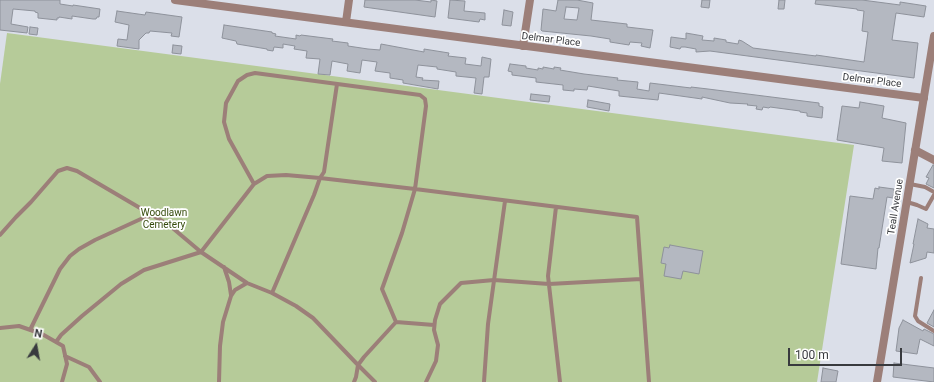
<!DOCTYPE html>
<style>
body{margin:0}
#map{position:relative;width:934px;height:382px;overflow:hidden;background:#dbdfe9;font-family:Roboto,sans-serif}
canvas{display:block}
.north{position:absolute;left:16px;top:326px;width:40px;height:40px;-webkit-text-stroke:3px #fff;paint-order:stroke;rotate:11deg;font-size:11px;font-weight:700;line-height:16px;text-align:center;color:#383a3e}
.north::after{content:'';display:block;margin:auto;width:14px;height:18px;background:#383a3e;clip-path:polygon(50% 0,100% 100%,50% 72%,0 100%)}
.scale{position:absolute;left:788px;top:348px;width:114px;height:18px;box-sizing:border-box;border:2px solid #383a3e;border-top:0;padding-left:5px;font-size:12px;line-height:14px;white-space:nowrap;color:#383a3e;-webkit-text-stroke:3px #fff;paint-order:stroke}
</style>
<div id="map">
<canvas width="934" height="382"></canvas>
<div class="north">N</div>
<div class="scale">100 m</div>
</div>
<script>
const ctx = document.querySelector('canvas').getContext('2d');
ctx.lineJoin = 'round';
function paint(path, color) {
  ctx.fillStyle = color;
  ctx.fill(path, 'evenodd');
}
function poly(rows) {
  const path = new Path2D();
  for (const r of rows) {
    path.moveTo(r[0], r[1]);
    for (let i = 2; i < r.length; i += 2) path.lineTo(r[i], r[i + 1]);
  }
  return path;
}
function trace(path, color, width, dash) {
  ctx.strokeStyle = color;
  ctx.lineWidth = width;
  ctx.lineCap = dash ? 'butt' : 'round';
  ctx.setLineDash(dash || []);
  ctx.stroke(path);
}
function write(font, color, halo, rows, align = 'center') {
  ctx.font = font + ' Roboto,sans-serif';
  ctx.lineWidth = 3.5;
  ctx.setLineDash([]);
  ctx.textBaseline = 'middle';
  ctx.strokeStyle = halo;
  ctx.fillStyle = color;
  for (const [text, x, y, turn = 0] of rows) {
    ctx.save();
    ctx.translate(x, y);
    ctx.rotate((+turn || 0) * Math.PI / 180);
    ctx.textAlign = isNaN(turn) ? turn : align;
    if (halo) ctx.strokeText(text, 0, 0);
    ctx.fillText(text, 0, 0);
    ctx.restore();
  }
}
paint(poly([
 [7,33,854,145,817,382,0,382,0,84]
]), '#b6cb99');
const building = poly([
 [0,0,60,0,60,4,73,6,73,5,100,9,99,17,97,17,96,19,93,19,72,16,72,19,59,17,59,18,57,18,57,20,38,18,38,13,35,12,35,11,13,9,11,24,28,27,27,33,0,30,0,0],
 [365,0,415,0,431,2,431,0,437,1,435,17,364,7,365,0],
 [450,0,465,1,464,11,485,13,485,20,480,19,479,22,448,18,450,0],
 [558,0,577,0,593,3,591,20,627,24,627,27,653,30,650,48,641,46,642,43,630,42,629,45,610,42,610,39,591,36,542,31,541,30,543,9,556,11,558,0],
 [566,7,579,8,577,20,564,19,566,7],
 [702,0,710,0,709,8,701,7,702,0],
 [779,0,785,0,784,9,778,9,779,0],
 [816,0,862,0,900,5,900,2,926,6,924,17,896,13,892,40,918,43,914,78,710,51,696,52,696,49,685,47,681,47,680,49,670,47,671,37,686,39,686,33,703,36,702,40,714,41,714,38,726,40,726,42,738,44,739,40,742,41,753,48,816,56,816,55,864,62,868,32,862,31,864,11,857,10,857,9,815,4,816,0],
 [504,10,513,12,511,26,502,25,504,10],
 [117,11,145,15,146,12,182,17,179,37,171,36,172,33,150,31,149,33,146,33,139,40,139,49,117,46,118,39,127,40,129,25,115,22,117,11],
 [224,25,272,32,272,33,276,34,275,36,296,39,296,35,300,36,301,35,333,39,332,41,348,43,348,46,368,49,380,50,381,44,424,52,424,49,449,53,448,56,466,58,465,64,481,66,482,57,491,59,489,77,484,77,482,94,474,93,476,78,456,76,456,72,437,69,437,67,418,65,416,77,423,78,422,80,439,81,438,89,403,83,403,80,390,78,390,73,375,71,377,62,362,60,360,73,347,71,348,64,332,61,330,75,318,74,320,59,306,58,307,51,294,49,295,46,283,44,283,48,274,47,273,51,267,50,267,49,237,44,236,41,222,38,224,25],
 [30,27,38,28,37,35,29,34,30,27],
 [173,45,182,46,181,54,172,53,173,45],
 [510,64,526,66,526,68,538,70,538,68,543,69,543,67,554,69,554,67,561,68,560,70,584,74,618,78,617,80,638,82,637,89,649,91,650,83,691,88,691,87,708,89,819,103,819,106,823,107,822,118,807,116,807,113,800,112,800,111,770,107,769,108,763,107,762,110,756,109,757,106,747,105,748,104,730,103,702,97,702,99,659,93,658,100,619,96,619,91,588,86,587,90,574,89,574,91,563,90,563,85,536,82,536,78,512,75,512,72,508,71,510,64],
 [531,94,550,96,549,102,530,100,531,94],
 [588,100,610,104,609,111,587,107,588,100],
 [860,102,884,106,882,118,906,123,902,163,882,161,884,148,837,140,842,106,859,108,860,102],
 [933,165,934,165,934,188,926,184,929,178,926,177,933,165],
 [879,187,894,189,893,198,887,197,879,248,878,248,876,269,841,264,850,196,873,199,875,188,879,189,879,187],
 [918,219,928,224,927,228,934,229,934,253,927,252,926,258,910,263,914,244,913,244,918,219],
 [670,245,703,251,699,274,683,271,681,279,664,276,666,264,661,263,664,247,669,248,670,245],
 [934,310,934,327,927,323,934,310],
 [903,320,923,331,924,329,934,334,934,346,920,339,917,354,896,351,899,328,903,320],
 [894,363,934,368,934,382,893,377,894,363],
 [823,368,838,371,836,382,821,382,823,368]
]);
paint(building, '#b4b8c1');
trace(building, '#8e929b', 1);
trace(poly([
 [337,84,324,172,320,178,314,195,272,293,296,306,313,318,358,365,356,377,354,382],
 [254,184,267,176,286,175,320,178,415,189,402,233,382,289,396,322,364,357,358,365,375,382],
 [910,184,925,187,934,192],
 [907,202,917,205,926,209,934,195],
 [556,207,548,276,560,382],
 [0,235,16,217,31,202,58,171,67,168,77,171,169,225,201,252,254,184,229,139,224,122,226,103,238,81,247,75,255,73,420,95,425,99,426,106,415,189,637,217,649,382],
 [224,267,229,282,231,295],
 [921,278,915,316,918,321,934,331],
 [396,322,434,325],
 [0,328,19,326,42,334,63,346,67,364,62,382],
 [30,330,60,269,70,256,79,249,95,240,143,218,153,215],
 [56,342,61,335,82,316,121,284,144,270,201,252,247,283,272,293],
 [65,356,89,367,100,382],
 [219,382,220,346,223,322,231,296,235,290,247,283],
 [426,382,436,361,438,345,434,330,435,320,440,304,461,283,494,280,549,284,641,279],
 [484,382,488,324,505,201]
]), '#9c7f79', 4);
trace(poly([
 [175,0,924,98],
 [346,22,349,0],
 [523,46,530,0],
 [915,150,934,160]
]), '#9c7f79', 8);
trace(poly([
 [877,382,934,36]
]), '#9c7f79', 8);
write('10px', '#383a3e', '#fff', [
 ["Delmar Place",551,40,7],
 ["Delmar Place",872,81,7],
 ["Teall Avenue",896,207,-81]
]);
write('10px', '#364b0c', '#fff', [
 ["Woodlawn",164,213],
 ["Cemetery",164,225]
]);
</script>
